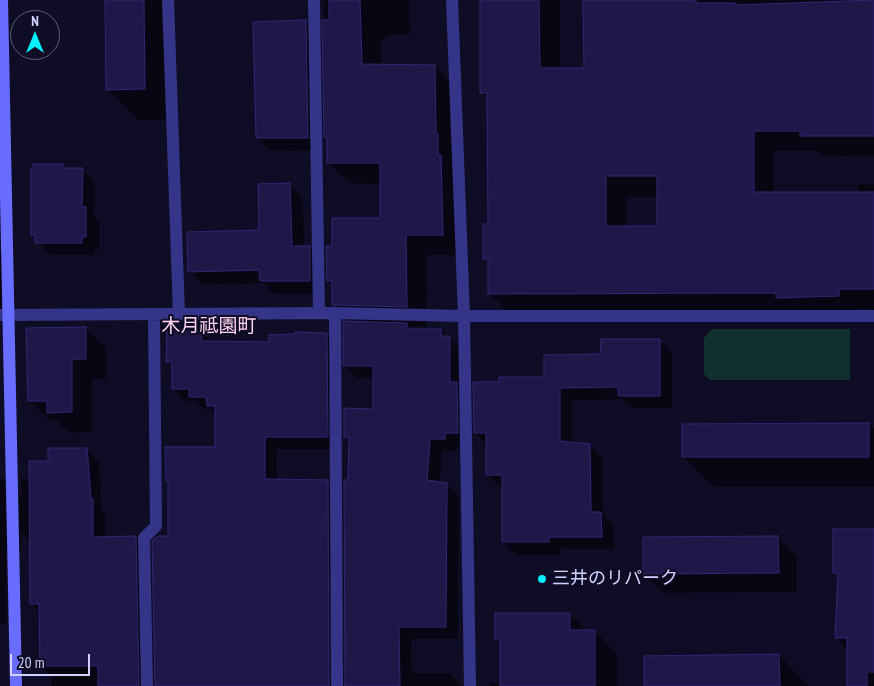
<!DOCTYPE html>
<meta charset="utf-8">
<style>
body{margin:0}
#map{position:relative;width:874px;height:686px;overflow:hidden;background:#0f0d25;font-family:"PT Sans Narrow",sans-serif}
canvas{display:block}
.north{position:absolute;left:10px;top:10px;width:50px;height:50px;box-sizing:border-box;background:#0f0d25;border:1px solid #5d5b7c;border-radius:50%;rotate:0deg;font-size:14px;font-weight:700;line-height:20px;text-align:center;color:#d3d1ff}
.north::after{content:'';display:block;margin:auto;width:18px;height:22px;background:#00f0fc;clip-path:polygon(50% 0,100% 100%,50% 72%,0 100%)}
.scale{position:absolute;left:10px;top:654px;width:80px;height:22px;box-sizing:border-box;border:2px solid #d3d1ff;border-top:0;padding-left:6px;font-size:15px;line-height:18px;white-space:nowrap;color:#d3d1ff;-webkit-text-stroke:4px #0f0d25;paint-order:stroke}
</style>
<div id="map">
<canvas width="874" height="686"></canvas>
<div class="north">N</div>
<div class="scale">20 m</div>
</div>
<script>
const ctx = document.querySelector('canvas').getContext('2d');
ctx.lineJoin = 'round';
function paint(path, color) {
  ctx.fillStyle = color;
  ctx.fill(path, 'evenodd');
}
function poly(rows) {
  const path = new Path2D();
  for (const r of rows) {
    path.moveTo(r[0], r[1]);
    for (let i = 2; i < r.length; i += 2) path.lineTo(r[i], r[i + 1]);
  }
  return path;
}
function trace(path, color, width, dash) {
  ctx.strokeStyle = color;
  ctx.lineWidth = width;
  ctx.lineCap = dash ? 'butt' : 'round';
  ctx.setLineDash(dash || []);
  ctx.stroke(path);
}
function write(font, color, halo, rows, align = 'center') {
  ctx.font = font + ' "PT Sans Narrow","Noto Sans JP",sans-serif';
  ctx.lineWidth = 4;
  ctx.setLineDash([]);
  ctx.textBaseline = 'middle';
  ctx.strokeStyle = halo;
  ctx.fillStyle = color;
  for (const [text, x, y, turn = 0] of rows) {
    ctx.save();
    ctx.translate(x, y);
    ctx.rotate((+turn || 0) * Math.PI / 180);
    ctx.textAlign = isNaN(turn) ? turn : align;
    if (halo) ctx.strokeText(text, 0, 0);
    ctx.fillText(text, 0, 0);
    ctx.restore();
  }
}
paint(poly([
 [712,329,850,329,850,380,710,380,704,374,704,338]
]), '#0f302d');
paint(poly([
 [105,0,173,0,175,119,138,120,107,89],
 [324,0,409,0,410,34,385,35,385,40,381,40,382,65,435,66,456,87,463,255,426,255,427,327,409,326,412,330,441,330,462,350,470,445,457,445,457,451,442,451,440,483,447,484,459,496,458,639,411,639,412,673,449,673,462,686,346,686,350,442,345,436,374,410,374,378,357,378,345,366,351,323,333,304,333,286,328,281,333,247,382,220,382,184,349,183,328,162,328,140,326,137],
 [480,0,560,0,560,69,585,69,585,0,874,0,874,157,823,156,818,151,774,151,774,193,858,193,858,184,874,184,874,310,859,309,859,316,510,314,489,293,489,263,484,258,489,225,489,100,481,92],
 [626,197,658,197,658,227,626,227],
 [306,22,319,35,321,150,270,151,257,138],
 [62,165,66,169,82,169,95,182,94,217,99,221,99,250,94,250,94,255,50,255,32,234],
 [290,185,303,198,304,247,309,247,322,260,323,294,274,294,263,283,203,285,190,272,260,232],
 [0,251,5,256,5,313,0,313,0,450],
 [86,328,106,349,106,379,92,379,92,432,69,433,57,421,50,421,29,401],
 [202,333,211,342,270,343,326,334,339,347,340,449,277,449,277,480,327,481,340,494,341,686,156,686,169,537,169,483,167,480,216,448,216,414,211,409,203,409,196,401,185,401,173,389,173,367,167,361],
 [659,340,672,353,672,408,632,408,622,399,572,400,572,444,589,445,602,458,603,515,614,526,614,549,561,549,561,555,516,555,503,542,503,487,500,487,487,475,487,445,475,433,500,383,545,378,602,355],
 [869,424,874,429,874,487,713,487,683,457],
 [87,449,99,462,102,510,105,512,105,538,136,537,148,550,151,686,51,686,51,676,41,665,41,613,31,603,31,543,21,532,21,551,6,551,7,624,0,624,0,479,3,479,22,497,21,479,29,479,29,462,49,462],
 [874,530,874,686,841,686,848,686,848,650,836,638,839,577,834,573],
 [778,537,797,556,797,592,663,593,645,574],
 [570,614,587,631,595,631,617,654,617,686,490,686,490,683,501,683,501,644,496,639],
 [779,655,809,686,646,686]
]), '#0007');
const building = poly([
 [105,0,144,0,145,89,106,90,105,0],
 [329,0,360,0,362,64,435,65,436,134,438,134,438,155,441,155,443,235,406,235,407,307,332,305,332,281,327,281,326,246,332,246,332,218,380,218,380,163,327,163,327,137,324,137,322,20,329,20,329,0],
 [480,0,539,0,540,68,584,68,583,0,696,0,696,3,735,3,735,5,874,0,874,136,800,136,800,131,754,131,754,192,874,192,874,289,839,289,839,296,776,298,776,293,488,294,488,259,483,259,483,224,488,224,487,93,480,93,480,0],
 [606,176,657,176,657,226,606,226,606,176],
 [306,20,308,138,256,138,253,22,306,20],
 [33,164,63,164,63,168,83,168,82,207,86,207,86,237,82,237,82,243,35,243,35,235,31,235,31,168,33,168,33,164],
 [290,183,292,246,310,246,310,281,260,281,259,270,188,272,187,232,259,230,258,184,290,183],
 [343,321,407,323,407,329,441,329,441,336,450,336,450,382,457,382,458,433,445,433,445,439,430,439,427,480,447,483,446,627,399,627,400,686,345,686,344,480,348,480,349,437,344,437,344,408,373,409,373,366,343,366,343,321],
 [86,327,86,359,72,359,72,412,47,413,47,401,28,401,26,328,86,327],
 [167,331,202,332,202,341,269,342,269,335,295,334,295,332,327,333,328,437,265,437,265,479,328,480,329,686,155,686,152,541,158,536,168,536,168,481,166,481,165,447,215,447,215,406,207,406,206,397,189,397,189,389,172,389,172,362,166,362,167,331],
 [601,339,660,339,660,396,618,396,618,387,560,388,560,441,590,444,591,512,601,512,602,537,549,537,549,542,502,542,502,475,486,475,486,433,474,433,473,382,499,382,499,377,544,377,544,355,600,354,601,339],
 [869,423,869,457,682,457,682,424,869,423],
 [48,448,87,448,91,499,93,499,93,537,136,536,139,686,98,686,98,666,40,666,39,604,30,604,29,461,48,461,48,448],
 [833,529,874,529,874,672,867,672,867,686,847,686,847,638,835,638,838,573,833,573,833,529],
 [778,536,779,573,643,574,643,537,778,536],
 [495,613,570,613,570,630,595,630,595,686,500,686,500,639,495,639,495,613],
 [779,654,780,686,644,686,644,656,779,654]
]);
paint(building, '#1e1748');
trace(building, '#322776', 1);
trace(poly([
 [168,0,179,315],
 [314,0,319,313],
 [452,0,464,316,470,686],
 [335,313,337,686],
 [0,315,335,313,464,316,874,316],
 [147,686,144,538,156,526,154,316]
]), '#343588', 12);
trace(poly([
 [2,0,16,686]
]), '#686cff', 12);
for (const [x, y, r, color] of [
 [542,579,5,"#00f0fc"]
]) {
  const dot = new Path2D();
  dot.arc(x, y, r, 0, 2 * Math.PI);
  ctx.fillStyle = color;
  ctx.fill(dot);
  trace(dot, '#0f0d25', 2);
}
write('18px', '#d3d1ff', '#0f0d25', [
 ["三井のリパーク",552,579]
], 'left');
write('19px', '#ffd3f1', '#0f0d25', [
 ["木月祗園町",209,327]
]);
</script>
